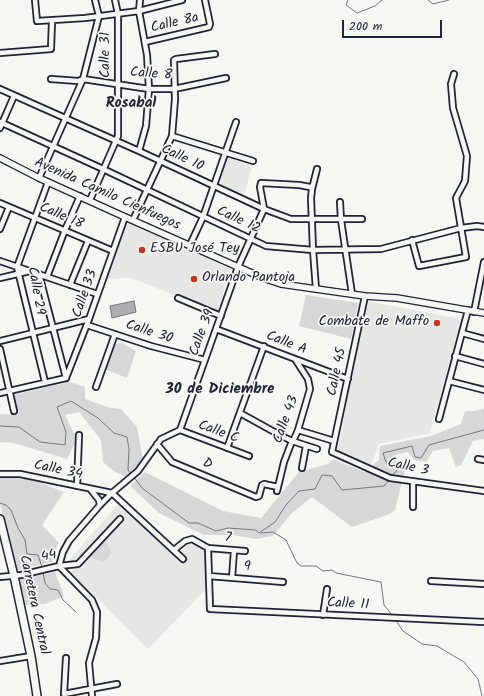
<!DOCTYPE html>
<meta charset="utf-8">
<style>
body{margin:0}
#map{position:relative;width:484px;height:696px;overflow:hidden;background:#f6f6f2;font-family:Kalam,sans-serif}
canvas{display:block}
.scale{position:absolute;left:342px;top:20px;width:100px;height:18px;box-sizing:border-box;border:2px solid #22223b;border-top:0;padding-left:5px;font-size:12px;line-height:14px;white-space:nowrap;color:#22223b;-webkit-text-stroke:3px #f6f6f2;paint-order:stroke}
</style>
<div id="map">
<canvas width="484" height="696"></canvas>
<div class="scale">200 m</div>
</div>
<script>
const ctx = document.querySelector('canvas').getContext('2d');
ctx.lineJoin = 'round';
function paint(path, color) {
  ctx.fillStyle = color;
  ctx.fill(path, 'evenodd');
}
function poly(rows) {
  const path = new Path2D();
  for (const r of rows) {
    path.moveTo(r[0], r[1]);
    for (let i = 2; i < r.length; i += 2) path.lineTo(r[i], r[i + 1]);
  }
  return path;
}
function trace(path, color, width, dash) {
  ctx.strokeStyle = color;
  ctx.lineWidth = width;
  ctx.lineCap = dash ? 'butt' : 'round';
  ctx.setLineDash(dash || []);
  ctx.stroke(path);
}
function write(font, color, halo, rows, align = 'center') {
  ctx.font = font + ' Kalam,sans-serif';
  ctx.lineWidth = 3.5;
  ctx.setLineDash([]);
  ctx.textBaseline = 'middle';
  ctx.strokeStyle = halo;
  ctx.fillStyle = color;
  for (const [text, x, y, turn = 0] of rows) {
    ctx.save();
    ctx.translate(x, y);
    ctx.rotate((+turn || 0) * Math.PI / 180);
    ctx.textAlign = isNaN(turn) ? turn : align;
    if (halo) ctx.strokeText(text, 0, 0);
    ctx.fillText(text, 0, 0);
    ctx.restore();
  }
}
paint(poly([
 [227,157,252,166,244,195,219,184],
 [126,220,231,269,217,312,131,278,106,279],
 [366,301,461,319,430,433,379,444,371,465,337,455],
 [119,503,145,526,174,556,191,542,206,552,209,586,148,649,72,573,69,560]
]), '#e6e6e4');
paint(poly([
 [306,295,358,303,351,339,299,326],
 [118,343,122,343,136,351,127,378,105,369,114,346],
 [70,382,85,387,85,399,111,408,121,409,137,427,143,460,127,477,115,472,103,462,101,440,79,412,65,415,77,439,67,459,14,443,0,442,0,414,18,415,13,395],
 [484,408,484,439,473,441,461,465,456,467,449,448,433,451,426,462,414,460,408,452,396,455,405,470,395,510,390,514,352,527,312,497,292,513,273,536,256,539,233,535,204,535,159,513,130,486,145,472,223,511,261,518,299,472,328,464,333,459,364,472,379,460,380,446,431,436,461,424,465,411,476,411],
 [0,477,30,479,64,492,42,525,59,543,55,549,52,562,16,570,0,504],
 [103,541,106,543,111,552,111,554,104,561,102,562,89,557],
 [55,572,64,596,45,604,24,605,18,580]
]), '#d7d7d7');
const water = poly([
 [134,301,136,312,112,318,110,306,134,301]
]);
paint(water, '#adadb3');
trace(water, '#757583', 1);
trace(poly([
 [348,0,346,5,357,13,375,6,382,0],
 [428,0,433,4,449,0],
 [0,426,19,427,40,442,65,445,66,432,57,407,71,401,98,418,114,433,127,437,129,449,128,470,132,475],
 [392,476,398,469,386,462,383,453,412,446,415,457,421,458,429,445,484,430],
 [134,477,142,488,189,523,198,523,216,531,228,528,256,530,259,533,275,522,286,505,299,491,315,489,322,475,332,476,342,490,384,486,388,481],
 [0,503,6,505,11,510,18,528,25,540,27,554,38,555,42,567],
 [261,533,273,532,286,540,297,563,301,566,316,566,323,571,332,570,336,573,381,582,384,605,392,615],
 [43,573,45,583,50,589,58,590,63,600,76,612],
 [395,619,403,631,422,644,437,646,464,662,478,679,482,696]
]), '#757583', 1);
const minor = poly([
 [35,0,37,21,85,18,139,11,182,0],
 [145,42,209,27,210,24,205,0],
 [0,53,51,49,52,21],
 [51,79,78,81,83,79,149,89,174,89,226,78],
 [0,89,139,151,264,209,291,219,362,219],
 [0,122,103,169,266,246,313,250,381,249,461,228,477,226,484,227],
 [0,128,14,96],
 [172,136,253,161],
 [139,151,146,126,149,89,147,55,139,11,140,0],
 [39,178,83,79,99,16,95,0],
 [90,200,118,136,118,14,115,0],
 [340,202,341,220,352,294],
 [0,203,113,251],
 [133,220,172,136,175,99,174,60,176,59,215,54],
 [0,229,9,207],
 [412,240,419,266,466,257,456,198,465,181,467,156,453,108,451,84,454,74],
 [190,245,203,217,236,122],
 [0,261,97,294],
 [39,274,66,378],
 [47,277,65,230,80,196],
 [0,278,30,271],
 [70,285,88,241],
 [316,289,313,250,311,198,312,189,317,169],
 [365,296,332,452,390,478,484,491],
 [178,298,221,316],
 [474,312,484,262],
 [87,325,151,346,205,360],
 [216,329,348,379],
 [462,333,484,339],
 [0,341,89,319],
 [0,349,14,411],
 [455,356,484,364],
 [66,378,89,319,125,217],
 [449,381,484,390],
 [45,382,17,267,48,182],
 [96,387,115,334],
 [0,393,66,378],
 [240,413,278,434,292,441,317,449],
 [439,419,468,310],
 [180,430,249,456],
 [298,430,334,441],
 [157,444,172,462,256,497,259,496,262,485,264,484,278,487],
 [227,448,264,346],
 [478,459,484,460],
 [302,468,306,446],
 [0,474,20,474,112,493,183,559],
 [77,486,79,435],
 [91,490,99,500,100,505],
 [277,491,284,462,292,441,294,439,298,430,310,389,308,379,295,359],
 [413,507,413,482],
 [208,548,210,609,484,622],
 [174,550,185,541,192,539,208,548,245,551],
 [59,566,63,552,69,541,100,505,112,493,138,471,161,439,180,430,238,267,264,209,260,187,261,183,299,185,310,187,312,189],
 [59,566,92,600,97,612,96,638,89,663,92,696],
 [209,576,283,582],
 [0,577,21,575,59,566,78,564,120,519],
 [232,578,234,551],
 [431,581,484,584],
 [323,615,327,589],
 [66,658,64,694,117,684],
 [0,661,31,656]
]);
const major = poly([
 [0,158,39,178,125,217,263,278,281,284,365,296,397,298,484,313]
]);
const highway = poly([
 [0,519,14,576,31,656,37,696]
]);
trace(minor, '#22223b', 8);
trace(major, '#22223b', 8);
trace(highway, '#22223b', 10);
trace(minor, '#f6f6f2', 4.5);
trace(major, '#f6f6f2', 5.5);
trace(highway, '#f6f6f2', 7);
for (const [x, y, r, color] of [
 [142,250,4,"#c8321e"],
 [194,279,4,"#c8321e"],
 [437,323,4,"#c8321e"]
]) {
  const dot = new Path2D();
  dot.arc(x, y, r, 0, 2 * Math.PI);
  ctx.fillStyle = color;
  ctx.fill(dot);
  trace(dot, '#f6f6f2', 1.5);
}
write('14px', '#22223b', '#f6f6f2', [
 ["Calle 8a",175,24,-13],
 ["Calle 31",107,55,-90],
 ["Calle 8",151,75,4],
 ["Calle 10",182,159,25],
 ["Avenida Camilo Cienfuegos",107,195,24],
 ["Calle 18",61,217,23],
 ["Calle 12",238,221,25],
 ["Calle 29",35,291,80],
 ["Calle 33",86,294,-71],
 ["Calle 30",149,333,18],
 ["Calle 39",203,333,-70],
 ["Calle A",286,344,21],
 ["Calle 45",338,372,-78],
 ["Calle 43",287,420,-70],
 ["Calle C",218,433,20],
 ["D",207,465,23],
 ["Calle 3",408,468,12],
 ["Calle 34",58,471,12],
 ["7",228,539,6],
 ["44",49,557,-12],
 ["9",247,568,4],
 ["Carretera Central",33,605,78],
 ["Calle 11",348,605,3]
]);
write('14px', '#22223b', '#f6f6f2', [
 ["ESBU José Tey",150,250],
 ["Orlando Pantoja",202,279],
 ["Combate de Maffo",429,323,"right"]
], 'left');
write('bold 15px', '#22223b', '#f6f6f2', [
 ["Rosabal",131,104],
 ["30 de Diciembre",220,390]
]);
</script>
